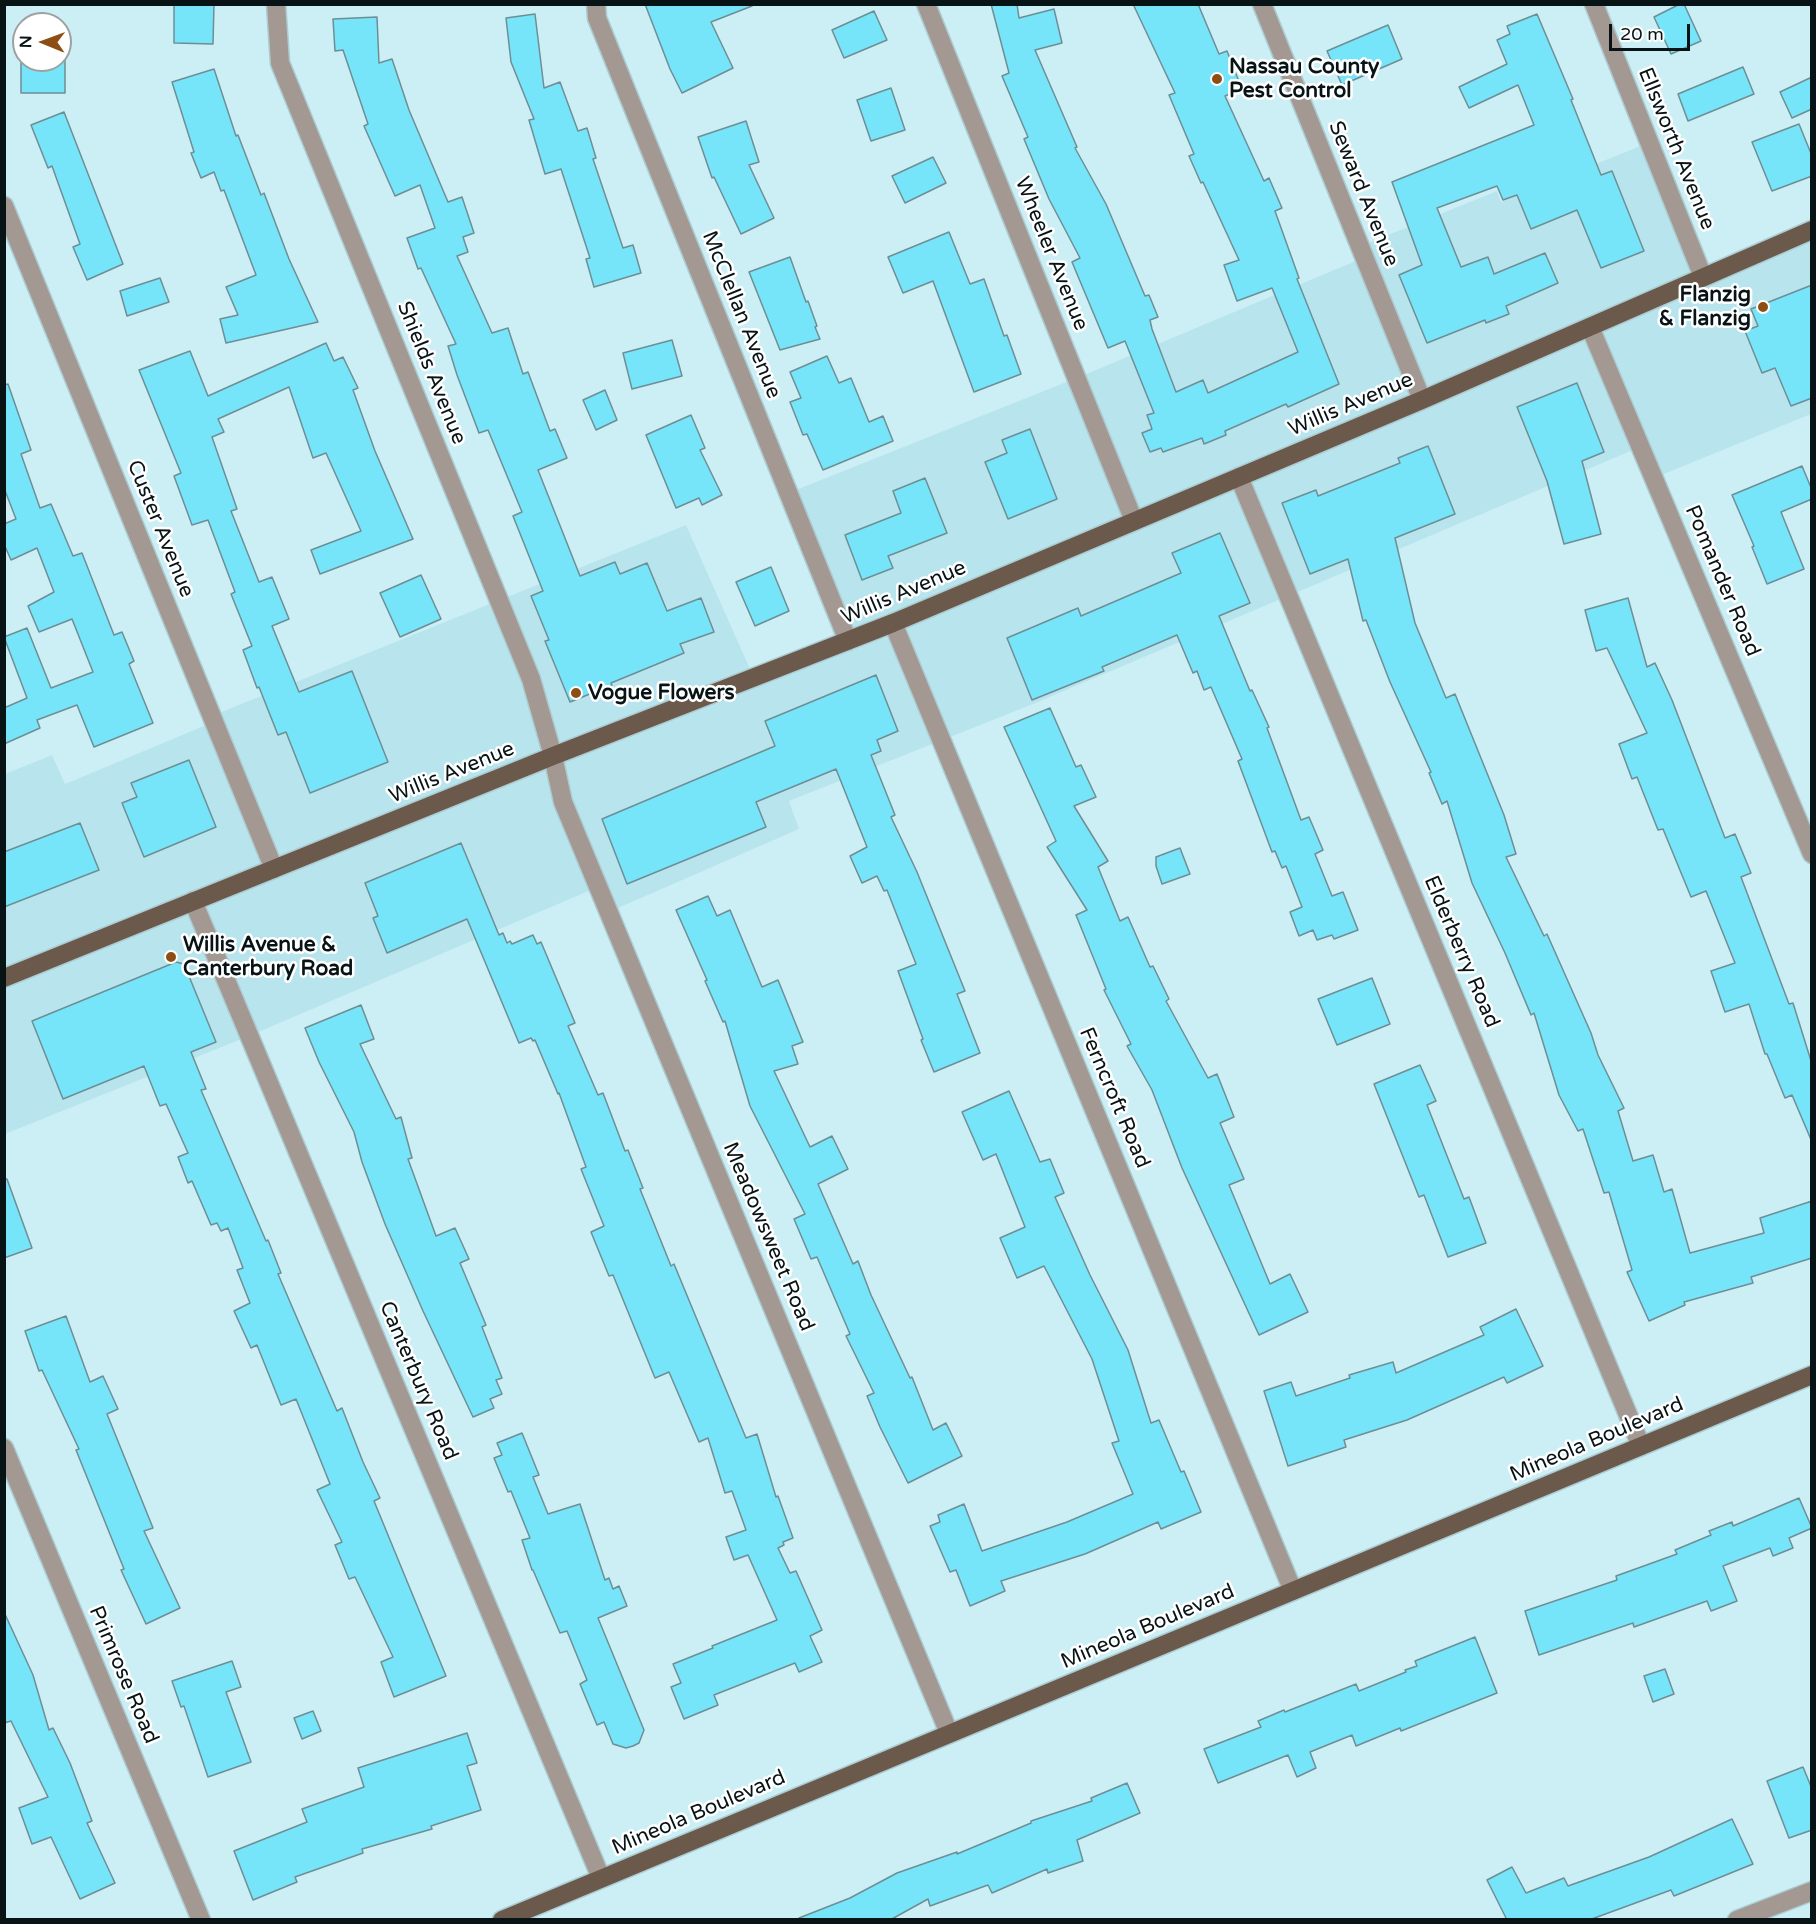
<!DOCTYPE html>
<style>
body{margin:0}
#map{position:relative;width:1816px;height:1924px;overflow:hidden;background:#cceff6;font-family:"Varela Round",sans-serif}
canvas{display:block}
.frame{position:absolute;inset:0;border:6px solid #071315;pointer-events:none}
.north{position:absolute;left:12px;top:12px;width:60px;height:60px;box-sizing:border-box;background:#fff;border:2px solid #9ca1a1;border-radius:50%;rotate:271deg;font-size:16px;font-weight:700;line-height:24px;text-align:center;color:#071315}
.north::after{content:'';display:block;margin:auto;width:21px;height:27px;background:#8d4e15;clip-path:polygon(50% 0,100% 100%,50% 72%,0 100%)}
.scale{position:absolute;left:1609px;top:24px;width:81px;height:27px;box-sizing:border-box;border:3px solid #071315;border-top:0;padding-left:8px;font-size:18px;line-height:21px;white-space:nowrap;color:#071315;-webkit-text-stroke:4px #fff;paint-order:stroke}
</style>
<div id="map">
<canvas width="1816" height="1924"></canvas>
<div class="frame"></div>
<div class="north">N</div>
<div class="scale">20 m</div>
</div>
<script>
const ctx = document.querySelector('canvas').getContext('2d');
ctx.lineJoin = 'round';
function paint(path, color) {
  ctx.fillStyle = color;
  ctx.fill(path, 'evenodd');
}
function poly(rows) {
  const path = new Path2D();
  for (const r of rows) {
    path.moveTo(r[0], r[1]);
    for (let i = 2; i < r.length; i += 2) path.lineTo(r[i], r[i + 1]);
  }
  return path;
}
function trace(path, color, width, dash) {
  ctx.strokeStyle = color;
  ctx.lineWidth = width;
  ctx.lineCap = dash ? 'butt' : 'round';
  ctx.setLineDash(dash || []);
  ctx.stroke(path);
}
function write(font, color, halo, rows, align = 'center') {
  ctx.font = font + ' "Varela Round",sans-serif';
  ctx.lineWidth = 5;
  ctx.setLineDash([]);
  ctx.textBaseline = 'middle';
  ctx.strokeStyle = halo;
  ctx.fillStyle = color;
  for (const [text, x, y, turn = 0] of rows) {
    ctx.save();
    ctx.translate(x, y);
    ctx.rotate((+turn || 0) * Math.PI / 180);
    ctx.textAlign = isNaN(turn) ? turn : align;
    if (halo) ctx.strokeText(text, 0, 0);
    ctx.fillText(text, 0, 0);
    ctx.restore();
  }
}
paint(poly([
 [1648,143,1703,277,1811,230,1811,414,1654,478,1640,447,1033,704,789,801,799,829,609,912,598,887,249,1036,5,1134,5,774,52,755,65,784,211,723,209,717,686,525,754,678,846,641,791,492,1084,375,1365,257,1361,246,1497,191,1501,202]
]), '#b8e5ed');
const building = poly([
 [174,4,214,4,213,44,174,43,174,4],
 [645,4,751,4,752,6,711,22,733,68,682,93,670,69,645,4],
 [991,4,1017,4,1019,18,1054,9,1062,43,1035,50,1077,147,1075,148,1106,204,1145,296,1149,295,1158,317,1150,320,1152,329,1176,392,1203,380,1208,393,1298,352,1272,288,1237,301,1224,265,1239,260,1203,182,1201,183,1189,156,1194,154,1169,95,1175,93,1133,4,1198,4,1219,54,1227,51,1242,89,1225,96,1264,181,1269,178,1282,208,1275,211,1299,278,1297,279,1339,384,1288,407,1286,404,1225,431,1226,435,1204,444,1202,438,1163,452,1161,448,1150,452,1142,433,1152,429,1147,415,1154,413,1125,341,1108,348,1072,262,1080,258,1049,199,1024,139,1028,137,1002,76,1009,73,991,4],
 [1680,4,1684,4,1701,41,1671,54,1654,17,1680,4],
 [874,11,887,40,844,58,832,30,874,11],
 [535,14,544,88,560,82,578,131,587,128,596,158,593,159,623,248,633,245,641,273,594,287,586,259,590,258,561,169,545,174,529,120,534,119,511,62,506,18,535,14],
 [1537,14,1573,99,1571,100,1601,175,1612,171,1644,251,1601,268,1577,210,1531,229,1517,195,1503,200,1497,186,1437,208,1461,267,1488,257,1494,274,1545,253,1558,283,1506,306,1509,314,1486,323,1485,320,1427,343,1399,275,1422,265,1392,182,1534,125,1518,85,1469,108,1459,87,1507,64,1497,40,1510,34,1507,26,1537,14],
 [377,17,379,63,392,59,409,110,448,202,462,197,474,233,463,237,468,252,457,256,492,333,508,328,523,374,528,372,550,431,555,429,567,458,538,470,580,576,615,562,620,574,647,563,667,611,701,598,714,632,680,644,684,653,611,683,612,685,570,702,545,641,549,640,531,596,543,591,513,516,522,512,488,430,479,433,457,375,448,346,456,344,421,268,418,269,407,238,435,228,420,185,395,196,364,126,368,124,343,50,335,51,333,19,377,17],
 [1388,25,1402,59,1342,85,1327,51,1388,25],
 [60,50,65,50,65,93,21,93,21,51,24,51,24,60,60,60,60,50],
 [1743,67,1754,94,1688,121,1678,94,1743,67],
 [214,69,236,136,238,135,261,195,264,193,289,259,318,322,226,343,220,319,238,315,226,287,256,275,224,190,221,191,214,172,201,178,191,153,194,152,172,82,214,69],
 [1812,77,1812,109,1792,118,1780,92,1812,77],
 [891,88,905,130,871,141,857,100,891,88],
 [64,112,123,264,87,280,73,247,80,244,52,166,48,168,31,125,64,112],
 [746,121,759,162,749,165,774,218,741,234,714,177,712,178,698,137,746,121],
 [1799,124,1812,156,1812,176,1772,191,1752,142,1799,124],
 [933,157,946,183,905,203,892,176,933,157],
 [949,232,970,284,984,279,1004,336,1007,335,1021,374,974,392,933,281,903,293,888,257,949,232],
 [790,257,806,302,808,301,817,326,815,327,820,339,780,350,749,272,790,257],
 [160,278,169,302,127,316,120,291,160,278],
 [1812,285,1812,398,1791,406,1775,368,1762,373,1745,331,1758,326,1751,309,1812,285],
 [672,340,682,376,632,389,623,353,672,340],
 [326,343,334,361,343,357,358,388,353,390,375,451,413,539,320,574,311,550,361,531,326,453,313,458,289,387,218,419,224,432,212,437,237,509,231,511,259,582,272,577,289,619,272,626,299,692,352,671,388,762,310,793,286,732,278,735,259,687,257,688,243,650,252,646,231,594,235,592,208,520,192,525,174,476,181,473,139,370,190,351,208,396,326,343],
 [827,356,839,383,851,378,869,422,883,416,893,441,823,470,807,434,803,435,790,402,801,398,790,372,827,356],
 [1577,383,1604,452,1582,461,1601,534,1564,544,1547,481,1517,407,1577,383],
 [8,384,31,450,21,454,40,508,51,504,73,556,82,553,114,635,122,632,134,661,129,664,153,723,94,747,77,705,37,720,40,728,4,744,4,708,27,698,4,637,27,628,51,688,93,672,72,619,39,632,28,606,54,592,37,548,11,560,4,544,4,524,16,519,4,488,4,385,8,384],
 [605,390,617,420,596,430,583,400,605,390],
 [691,415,705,448,700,450,722,495,702,505,699,498,676,508,646,435,691,415],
 [1030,429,1057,499,1008,519,985,462,1007,453,1002,440,1030,429],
 [1428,446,1455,514,1395,538,1415,623,1446,698,1455,694,1504,815,1516,854,1506,857,1544,936,1547,934,1591,1033,1598,1055,1624,1108,1618,1111,1633,1161,1653,1155,1664,1192,1672,1189,1690,1253,1764,1233,1760,1218,1812,1201,1812,1258,1751,1277,1753,1283,1684,1302,1685,1305,1649,1321,1627,1272,1632,1270,1609,1192,1604,1193,1583,1129,1578,1131,1559,1095,1534,1013,1531,1015,1505,953,1472,883,1447,801,1442,804,1429,773,1431,772,1390,682,1366,620,1363,621,1348,559,1310,574,1282,503,1316,490,1318,496,1400,463,1398,458,1428,446],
 [1802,466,1812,490,1812,499,1781,512,1804,569,1767,584,1752,547,1754,546,1732,495,1802,466],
 [925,478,947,533,888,556,893,568,862,580,845,535,901,513,893,491,925,478],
 [1220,533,1250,603,1219,616,1250,691,1252,690,1269,727,1267,728,1301,820,1309,817,1323,850,1315,854,1332,896,1343,892,1358,930,1334,939,1332,935,1317,940,1313,930,1299,936,1290,912,1302,907,1286,866,1282,868,1275,851,1272,852,1238,761,1242,759,1211,687,1204,690,1197,671,1193,673,1177,635,1102,667,1104,671,1032,700,1007,638,1078,608,1081,616,1181,573,1172,553,1220,533],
 [771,567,789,611,755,626,736,582,771,567],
 [421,575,441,619,400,637,380,593,421,575],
 [1628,598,1647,667,1655,663,1672,700,1725,838,1735,834,1751,873,1741,877,1789,1004,1793,1003,1812,1064,1812,1142,1792,1095,1785,1098,1767,1054,1765,1054,1749,1004,1725,1012,1711,971,1735,963,1706,891,1691,897,1663,829,1658,830,1637,777,1632,779,1619,744,1647,733,1607,648,1596,651,1585,610,1628,598],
 [876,675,898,731,877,740,881,751,871,755,895,815,891,817,917,872,965,991,957,994,980,1053,934,1072,921,1040,923,1039,898,971,916,964,887,890,884,891,877,876,862,883,850,856,867,847,836,769,756,802,766,827,627,884,602,819,775,746,765,721,876,675],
 [1050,708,1076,767,1081,765,1096,797,1074,806,1108,861,1098,867,1120,921,1128,917,1150,967,1153,966,1169,999,1166,1001,1208,1078,1217,1074,1234,1117,1220,1123,1244,1179,1229,1185,1270,1284,1290,1274,1308,1312,1259,1335,1182,1168,1152,1090,1127,1046,1131,1044,1104,990,1106,989,1076,915,1087,910,1047,847,1056,841,1004,727,1050,708],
 [189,760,216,827,144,857,122,803,137,797,131,783,189,760],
 [80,823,99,870,4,907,4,852,80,823],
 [461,843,499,935,503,933,507,943,510,941,512,944,533,935,537,944,541,942,575,1023,568,1026,598,1095,603,1093,625,1151,628,1150,643,1188,640,1189,671,1266,674,1264,746,1438,757,1434,776,1497,778,1496,793,1538,783,1542,784,1545,778,1548,790,1573,796,1571,822,1630,810,1636,822,1662,799,1672,795,1663,714,1695,718,1705,684,1719,671,1687,681,1683,673,1664,713,1648,712,1646,777,1620,748,1555,734,1560,726,1537,746,1530,732,1491,725,1493,708,1438,699,1442,669,1372,655,1378,613,1275,609,1276,591,1232,604,1226,581,1169,586,1167,559,1093,558,1094,535,1040,533,1041,531,1038,519,1043,467,919,387,953,373,918,378,916,365,883,461,843],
 [1180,848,1190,874,1162,884,1156,866,1156,857,1180,848],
 [708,896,717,916,730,910,762,987,778,980,803,1042,792,1046,798,1064,774,1071,810,1147,832,1136,848,1169,818,1184,853,1264,858,1261,871,1295,910,1378,912,1377,933,1430,946,1423,962,1456,908,1483,880,1427,867,1396,874,1393,846,1336,850,1334,817,1257,811,1259,794,1219,805,1214,750,1106,725,1021,723,1022,705,981,707,980,676,910,708,896],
 [176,962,184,964,216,1042,191,1052,206,1089,201,1090,266,1241,268,1240,281,1273,278,1274,337,1411,342,1408,363,1462,380,1498,374,1501,446,1676,394,1697,381,1662,393,1657,355,1577,349,1579,335,1545,342,1542,317,1490,330,1484,296,1399,281,1405,257,1345,251,1348,234,1311,250,1303,237,1270,243,1268,228,1228,221,1231,217,1223,211,1225,192,1181,188,1183,178,1157,188,1153,166,1104,160,1106,144,1066,63,1099,32,1021,176,962],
 [1372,978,1390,1024,1337,1045,1318,999,1372,978],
 [361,1005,374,1039,360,1044,396,1119,401,1117,412,1158,408,1159,436,1236,455,1228,469,1259,460,1263,486,1325,482,1327,502,1378,496,1380,502,1394,490,1399,494,1408,473,1417,423,1311,385,1224,362,1162,354,1132,319,1062,305,1028,361,1005],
 [1420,1065,1436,1101,1427,1105,1464,1199,1469,1197,1486,1243,1448,1257,1424,1195,1419,1197,1374,1084,1420,1065],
 [1009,1091,1040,1162,1050,1159,1064,1193,1055,1197,1090,1275,1128,1350,1151,1423,1159,1420,1181,1472,1184,1471,1201,1512,1161,1529,1158,1522,1085,1554,1001,1581,1005,1591,970,1606,956,1570,950,1572,930,1526,940,1522,938,1515,964,1504,982,1551,1067,1522,1133,1494,1112,1443,1119,1441,1092,1359,1044,1266,1017,1278,1000,1238,1025,1227,996,1154,983,1160,962,1112,1009,1091],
 [4,1179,7,1179,32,1248,4,1258,4,1179],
 [1516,1309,1543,1366,1507,1383,1504,1377,1407,1420,1344,1440,1346,1447,1288,1466,1264,1391,1291,1382,1296,1396,1350,1378,1349,1375,1393,1362,1396,1373,1484,1335,1480,1327,1516,1309],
 [66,1316,90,1382,103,1376,118,1409,107,1414,153,1528,144,1531,180,1608,146,1624,121,1570,124,1569,76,1450,79,1449,42,1370,39,1371,25,1331,66,1316],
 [522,1433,539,1475,533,1477,548,1514,580,1504,605,1580,609,1578,613,1589,619,1586,627,1606,598,1618,644,1730,639,1743,633,1746,626,1748,613,1744,604,1722,597,1725,580,1684,587,1680,567,1631,560,1633,533,1570,532,1570,522,1540,530,1538,511,1491,508,1492,494,1458,502,1455,497,1443,522,1433],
 [1799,1498,1812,1528,1789,1538,1793,1548,1773,1556,1770,1548,1723,1566,1737,1601,1711,1611,1707,1601,1634,1627,1633,1623,1539,1655,1525,1611,1617,1580,1616,1576,1677,1554,1675,1550,1711,1535,1709,1531,1732,1522,1733,1526,1799,1498],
 [4,1612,33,1675,49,1730,53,1728,70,1763,92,1821,87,1823,115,1883,80,1899,51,1837,32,1844,19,1808,48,1797,11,1721,4,1723,4,1612],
 [1475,1637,1497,1693,1401,1731,1400,1728,1356,1746,1352,1735,1310,1752,1316,1768,1297,1777,1288,1755,1218,1783,1204,1749,1261,1727,1258,1721,1284,1710,1285,1712,1356,1684,1359,1691,1406,1672,1405,1670,1417,1666,1415,1661,1475,1637],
 [232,1661,241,1687,226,1692,251,1762,208,1777,184,1706,181,1707,172,1681,232,1661],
 [1665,1669,1674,1694,1653,1702,1644,1676,1665,1669],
 [313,1711,321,1731,302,1739,294,1718,313,1711],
 [467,1733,477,1763,467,1766,481,1810,431,1826,432,1829,362,1849,363,1853,295,1877,297,1882,253,1900,234,1851,307,1822,302,1809,364,1787,358,1768,467,1733],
 [1803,1767,1812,1789,1812,1830,1789,1838,1767,1781,1803,1767],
 [1127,1783,1140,1813,1077,1840,1083,1861,1048,1873,1047,1869,992,1893,988,1885,930,1906,928,1899,890,1920,800,1920,799,1918,850,1898,897,1873,957,1852,957,1854,1031,1823,1031,1821,1092,1801,1091,1798,1127,1783],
 [1732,1819,1753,1864,1674,1896,1671,1890,1589,1920,1507,1920,1487,1880,1512,1867,1526,1893,1564,1878,1568,1886,1649,1857,1732,1819]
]);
paint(building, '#76e5f9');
trace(building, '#6e8e95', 1.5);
const minor = poly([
 [276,4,280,63,531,679,553,756,563,802,949,1733],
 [596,4,597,18,848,641],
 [926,4,1134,521],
 [1262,4,1422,400],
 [1594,4,1703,277],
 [4,206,274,869],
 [1590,327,1812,854],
 [1239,477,1641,1446],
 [893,623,1293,1591],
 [193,901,601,1878],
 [4,1448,201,1920],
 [1737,1920,1812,1891]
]);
const major = poly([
 [4,978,553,756,893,623,1422,400,1812,230],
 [502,1920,1812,1375]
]);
trace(minor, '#acccd2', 21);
trace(major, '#acccd2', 21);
trace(minor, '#a49992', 18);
trace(major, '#6b594c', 18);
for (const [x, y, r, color] of [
 [1217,79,6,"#8d4e15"],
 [1763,307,6,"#8d4e15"],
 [576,693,6,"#8d4e15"],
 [171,957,6,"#8d4e15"]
]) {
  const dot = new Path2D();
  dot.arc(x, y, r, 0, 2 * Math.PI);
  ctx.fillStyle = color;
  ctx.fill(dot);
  trace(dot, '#fff', 2);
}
write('bold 21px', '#071315', '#fff', [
 ["Nassau County",1229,67],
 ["Pest Control",1229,91],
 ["Flanzig",1751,295,"right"],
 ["& Flanzig",1751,319,"right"],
 ["Vogue Flowers",588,693],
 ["Willis Avenue &",183,945],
 ["Canterbury Road",183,969]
], 'left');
write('21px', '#071315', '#fff', [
 ["Ellsworth Avenue",1676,149,68],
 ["Seward Avenue",1363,194,68],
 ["Wheeler Avenue",1051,254,68],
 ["McClellan Avenue",741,315,68],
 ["Shields Avenue",431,373,68],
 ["Willis Avenue",1351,405,-23],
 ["Custer Avenue",160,529,68],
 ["Pomander Road",1722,581,67],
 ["Willis Avenue",904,593,-23],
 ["Willis Avenue",452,773,-22],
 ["Elderberry Road",1461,952,67],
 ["Ferncroft Road",1114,1098,67],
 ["Meadowsweet Road",768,1237,67],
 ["Canterbury Road",418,1381,67],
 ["Mineola Boulevard",1597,1440,-23],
 ["Mineola Boulevard",1148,1627,-23],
 ["Primrose Road",123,1675,67],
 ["Mineola Boulevard",699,1813,-23]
]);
</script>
